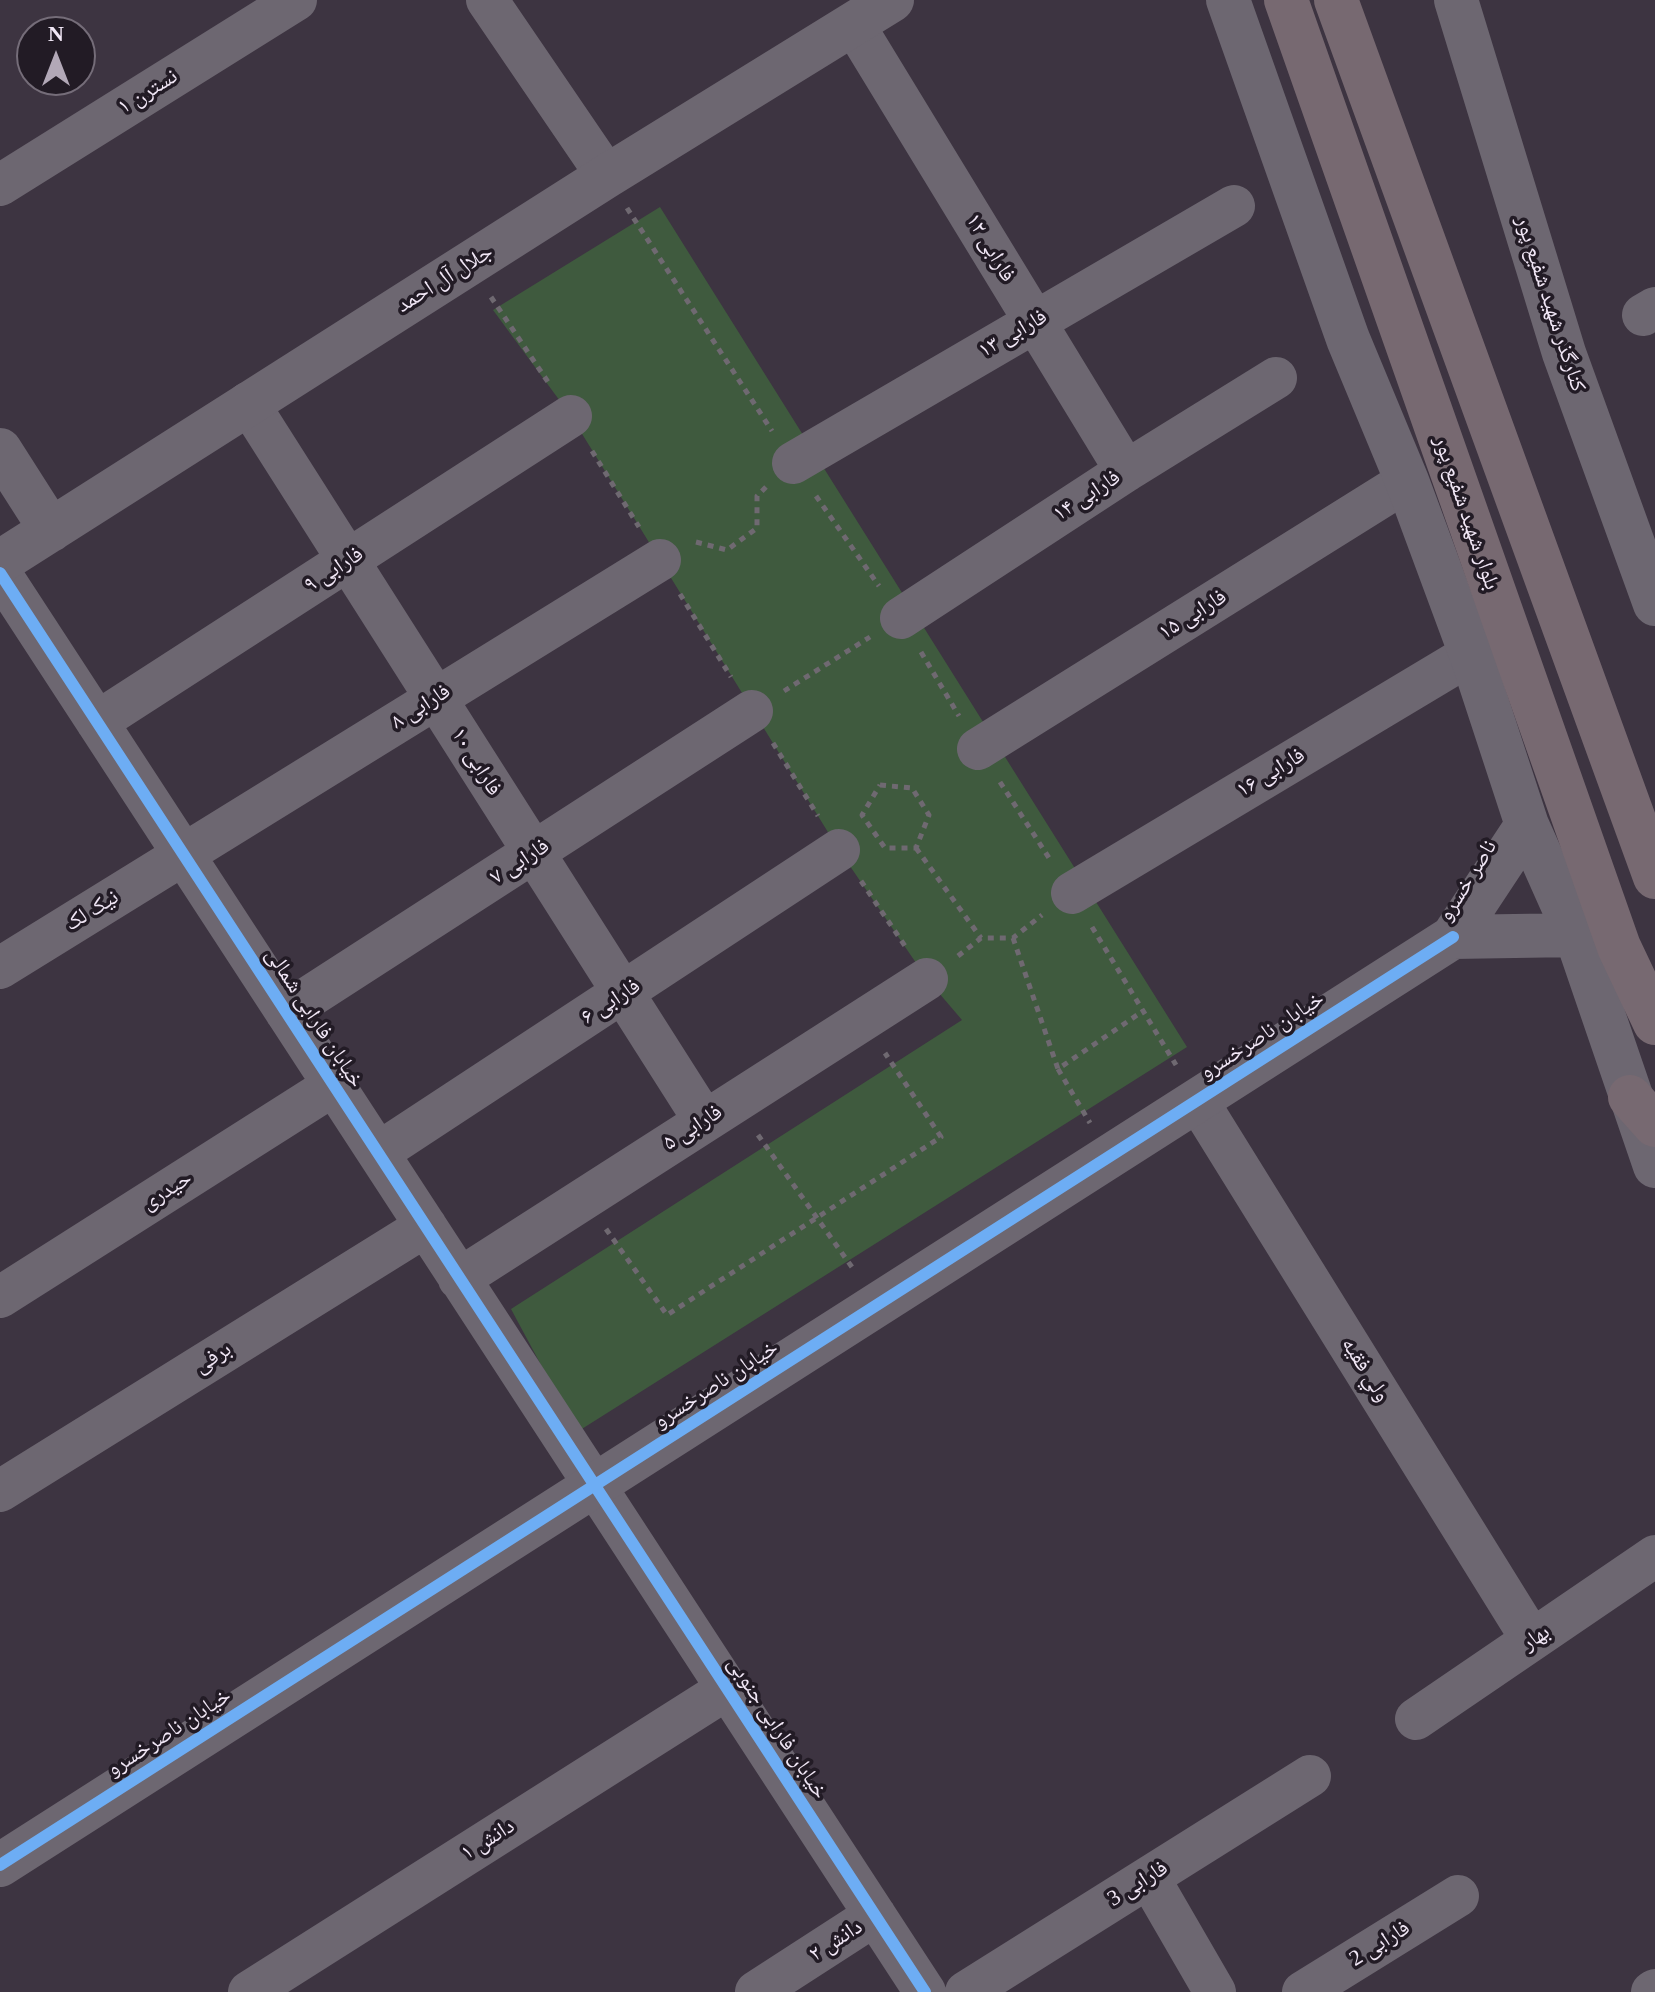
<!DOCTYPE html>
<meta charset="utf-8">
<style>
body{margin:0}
#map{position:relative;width:1655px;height:1992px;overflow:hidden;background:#3d3441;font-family:"Times New Roman",serif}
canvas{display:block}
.north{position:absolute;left:16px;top:16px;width:80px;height:80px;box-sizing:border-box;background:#221b25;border:2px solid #756d79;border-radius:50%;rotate:0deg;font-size:22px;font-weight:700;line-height:32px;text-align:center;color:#f1e7f6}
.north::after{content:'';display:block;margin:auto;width:28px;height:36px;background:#b2a8b7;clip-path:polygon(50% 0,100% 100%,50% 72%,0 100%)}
</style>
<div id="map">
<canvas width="1655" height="1992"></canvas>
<div class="north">N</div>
</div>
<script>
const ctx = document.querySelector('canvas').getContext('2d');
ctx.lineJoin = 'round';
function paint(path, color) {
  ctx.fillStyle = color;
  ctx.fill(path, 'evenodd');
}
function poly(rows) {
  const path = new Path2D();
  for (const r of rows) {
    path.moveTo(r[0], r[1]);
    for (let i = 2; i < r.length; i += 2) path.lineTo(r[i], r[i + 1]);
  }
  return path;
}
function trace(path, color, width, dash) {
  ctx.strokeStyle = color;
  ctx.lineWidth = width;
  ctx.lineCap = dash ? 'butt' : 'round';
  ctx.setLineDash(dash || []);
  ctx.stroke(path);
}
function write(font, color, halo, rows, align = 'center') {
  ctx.font = font + ' "Times New Roman","Noto Naskh Arabic",serif';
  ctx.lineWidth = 7;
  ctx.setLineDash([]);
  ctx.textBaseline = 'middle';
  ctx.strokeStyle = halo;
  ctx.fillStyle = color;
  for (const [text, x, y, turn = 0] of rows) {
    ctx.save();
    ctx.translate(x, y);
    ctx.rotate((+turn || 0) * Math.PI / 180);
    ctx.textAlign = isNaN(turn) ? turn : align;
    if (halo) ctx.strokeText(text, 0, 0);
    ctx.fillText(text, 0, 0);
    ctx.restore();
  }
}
paint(poly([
 [660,207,1187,1047,577,1432,511,1309,962,1020,927,979,839,850,571,416,493,310]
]), '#3f5a3e');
trace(poly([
 [627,208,772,431],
 [491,297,550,385],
 [592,451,639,527],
 [816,496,879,586],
 [696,542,727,550,757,528,757,496,766,487],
 [680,594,731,677],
 [921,652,959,716],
 [784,691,870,637],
 [773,743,818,816],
 [1000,782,1051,861],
 [880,785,912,788,929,815,916,848,885,848,862,815,880,785],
 [916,848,981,938],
 [861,881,905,946],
 [1092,927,1176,1065],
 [1013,938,1058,1069,1143,1011],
 [958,956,981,938,1013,938,1042,915],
 [1058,1069,1090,1123],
 [758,1135,854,1270],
 [606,1229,667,1315,941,1137,885,1053]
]), '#6f6971', 5, [6, 6]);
trace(poly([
 [487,0,607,176],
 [854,25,1126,471],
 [0,185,296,0],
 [1643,315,1655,308],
 [248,403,704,1120],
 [793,463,1234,206],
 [0,573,925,1992],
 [901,618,1126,471,1276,378],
 [97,722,571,416],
 [978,749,1407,481],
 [1072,893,1471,654],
 [0,968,660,560],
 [286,1012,752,711],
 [1197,1100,1532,1640],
 [381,1151,839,850],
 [459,1279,927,979],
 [0,1297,334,1085],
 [0,1491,426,1226],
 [1416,1719,1655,1556],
 [1149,1878,1215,1992],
 [249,1992,727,1689],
 [756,1992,875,1915],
 [966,1992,1310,1776],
 [1303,1992,1458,1896],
 [1652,1992,1655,1990]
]), '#6d6771', 42);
trace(poly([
 [1228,0,1348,339,1407,481,1471,654,1527,825,1576,935,1655,1166],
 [1456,0,1564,353,1655,604],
 [0,450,51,530],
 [0,562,607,176,892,0],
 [1527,825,1453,937,1576,935],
 [0,1865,1453,937]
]), '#6d6771', 44);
trace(poly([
 [1286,0,1619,947,1655,1023],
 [1336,0,1655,877],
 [1630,1097,1655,1125]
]), '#776971', 44);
trace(poly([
 [0,573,925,1992],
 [0,1865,1453,937]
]), '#6dadf4', 12);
write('22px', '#f1e7f6', '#221b25', [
 ["نسترن ۱",148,92,-32],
 ["فارابی ۱۲",990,248,59],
 ["جلال آل احمد",445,279,-32],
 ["کنارگذر شهید شفیع پور",1550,304,72],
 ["فارابی ۱۳",1013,334,-30],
 ["فارابی ۱۴",1087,496,-33],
 ["بلوار شهید شفیع پور",1466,513,71],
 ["فارابی ۹",334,570,-33],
 ["فارابی ۱۵",1193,615,-32],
 ["فارابی ۸",421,707,-32],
 ["فارابی ۱۰",476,762,58],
 ["فارابی ۱۶",1271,773,-31],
 ["فارابی ۷",520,862,-33],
 ["ناصر خسرو",1468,881,-58],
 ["نیک لک",92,911,-32],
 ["فارابی ۶",611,1002,-33],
 ["خیابان فارابی شمالی",314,1018,57],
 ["خیابان ناصرخسرو",1262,1036,-33],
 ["فارابی ۵",693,1128,-33],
 ["حیدری",167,1191,-32],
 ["برفی",213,1358,-32],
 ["ولي فقيه",1365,1370,58],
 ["خیابان ناصرخسرو",716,1385,-33],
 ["بهار",1536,1638,-34],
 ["خیابان فارابی جنوبی",777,1728,57],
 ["خیابان ناصرخسرو",169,1733,-33],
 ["دانش ۱",488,1840,-32],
 ["فارابی 3",1138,1884,-32],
 ["دانش ۲",836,1941,-33],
 ["فارابی 2",1380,1944,-32]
]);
</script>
